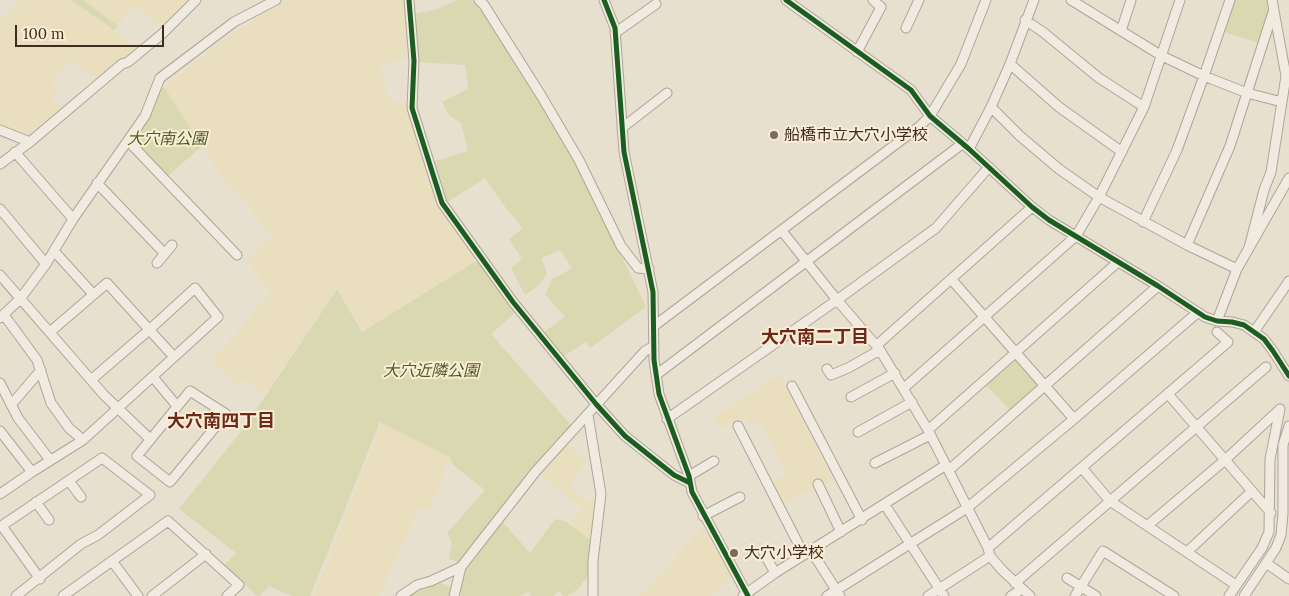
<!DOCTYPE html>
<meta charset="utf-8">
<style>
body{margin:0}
#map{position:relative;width:1289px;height:596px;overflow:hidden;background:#e8e0ce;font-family:Lora,serif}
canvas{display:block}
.scale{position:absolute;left:15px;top:25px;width:149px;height:22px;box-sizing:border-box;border:2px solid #3e2c1e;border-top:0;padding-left:6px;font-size:15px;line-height:18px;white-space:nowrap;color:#3e2c1e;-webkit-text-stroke:4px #f9edd5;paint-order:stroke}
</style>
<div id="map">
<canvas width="1289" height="596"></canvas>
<div class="scale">100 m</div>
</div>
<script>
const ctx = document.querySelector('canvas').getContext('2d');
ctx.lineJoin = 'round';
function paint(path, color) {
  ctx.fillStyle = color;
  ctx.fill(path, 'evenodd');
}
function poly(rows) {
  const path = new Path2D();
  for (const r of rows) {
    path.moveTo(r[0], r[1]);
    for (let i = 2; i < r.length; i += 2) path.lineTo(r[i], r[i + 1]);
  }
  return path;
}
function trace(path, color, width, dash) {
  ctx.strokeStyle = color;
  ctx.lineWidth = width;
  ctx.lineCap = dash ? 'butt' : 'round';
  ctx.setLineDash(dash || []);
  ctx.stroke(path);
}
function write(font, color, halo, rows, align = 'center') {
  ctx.font = font + ' Lora,"Noto Sans JP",serif';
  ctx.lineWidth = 4;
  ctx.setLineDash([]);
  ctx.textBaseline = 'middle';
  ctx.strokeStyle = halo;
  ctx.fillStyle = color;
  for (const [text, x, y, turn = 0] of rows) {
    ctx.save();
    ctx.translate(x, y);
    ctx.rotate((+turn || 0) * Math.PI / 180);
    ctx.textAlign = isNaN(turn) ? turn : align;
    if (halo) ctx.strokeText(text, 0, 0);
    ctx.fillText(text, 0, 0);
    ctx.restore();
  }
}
paint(poly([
 [22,0,71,0,139,49,116,62,97,78,68,60,51,85,59,90,51,100,63,108,27,136,0,125,0,22],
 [83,0,192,0,164,29,135,6,118,26],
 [288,0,404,0,409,57,380,65,389,100,407,103,439,208,478,260,364,331,337,287,264,395,241,379,236,385,210,361,271,294,247,260,273,237,216,168,164,87,237,30],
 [780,374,833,479,781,505,769,483,787,474,760,421,750,424,746,417,722,429,713,419],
 [382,423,450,457,429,510,419,508,379,596,314,596],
 [567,442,584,460,582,469,570,487,587,502,597,492,592,541,570,525,583,509,539,473],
 [704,527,732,576,712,596,639,596]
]), '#e9dfbe');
paint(poly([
 [71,0,83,0,118,26,114,30],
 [457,0,472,0,482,11,540,101,575,160,646,307,590,348,586,342,564,356,544,332,565,317,545,294,553,278,559,276,572,268,560,250,542,258,547,274,538,286,525,295,511,268,522,259,509,239,522,229,516,219,505,207,485,178,446,203,433,162,468,151,461,123,449,115,442,102,468,89,465,65,418,62,414,14,438,9],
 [1234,0,1268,0,1270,11,1259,43,1224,32],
 [164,87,202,146,167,177,134,142,134,137,148,118,161,89],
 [478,260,516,312,491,334,572,426,553,444,518,485,462,564,449,559,452,543,447,533,485,490,453,465,450,457,380,422,310,596,292,596,269,586,260,596,257,596,224,565,236,553,179,509,246,425,337,289,362,332],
 [1014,359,1019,359,1039,382,1039,387,1011,411,985,384],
 [555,519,565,521,592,541,588,576,578,589,567,596,564,596,559,591,553,596,531,596,529,592,519,596,461,596,462,575,503,522,530,553],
 [439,582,455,590,455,596,405,596,420,587]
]), '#d9d8b0');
const street = poly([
 [409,0,414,61,412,108,442,203,513,302,596,404,625,436,674,475,690,483],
 [479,0,484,5,542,97,579,160,621,246,638,268,649,269],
 [604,0,615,28,624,152,653,292,654,360,659,394,689,476,692,492,748,596],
 [786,0,911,90,930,116,969,149,1032,207,1049,220,1158,286,1205,317,1217,321,1232,322,1244,325,1264,339,1273,351,1289,376],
 [1071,0,1162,56,1204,76,1247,93,1282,102],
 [1025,20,1043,32,1099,78,1144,107],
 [906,28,919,0],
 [1121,31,1131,0],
 [615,33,656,4],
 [857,52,881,7,873,0],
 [1010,64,1059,107,1122,152],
 [991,107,1020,136,1059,169,1099,197,1187,245,1237,269],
 [622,128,667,93],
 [0,130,30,142],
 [128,141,237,255],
 [969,149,991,107,1010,64,1034,0],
 [15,152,73,219],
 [0,164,30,142,122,64,128,62,162,34,196,0],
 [97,183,165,254],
 [0,209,46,264],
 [1143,222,1177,150,1204,76,1230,0],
 [782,231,837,300,880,350,928,430,988,548,990,556,1002,570,1030,596],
 [1187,245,1230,146,1273,12],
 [1249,248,1264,190,1271,172,1286,76,1272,0],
 [54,251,93,294],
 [157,263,172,245],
 [0,275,104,395,150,439],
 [952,280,1074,419],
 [4,315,37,360,51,403,69,428,83,440],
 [0,318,20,299,46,264,73,219,145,116,160,78,234,22,276,0],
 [1217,321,1237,269,1289,178],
 [654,326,920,126,930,116,961,64,986,0],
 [50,332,107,283,174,357],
 [1254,332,1289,281],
 [877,345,1032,207],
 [827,369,831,375,848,368,880,350],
 [656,375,962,144],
 [153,377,177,406],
 [0,383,18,418,50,460],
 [792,386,862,520],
 [904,388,1076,236,1099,197,1144,107,1180,0],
 [190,391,226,414,170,482,137,456,190,391],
 [1168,394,1271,513],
 [851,397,895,373],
 [11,405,41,370],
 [588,415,601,494,593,561,593,596],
 [667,419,837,300,936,228,989,167],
 [738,426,804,555],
 [928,430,1118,262],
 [0,431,32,472],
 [858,432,912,402],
 [875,463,930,435],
 [1082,468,1110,501,1236,585],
 [949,470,1158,286],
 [689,476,714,461],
 [69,481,81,497],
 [818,484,841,532],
 [0,494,32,472,83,440,218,317,195,288,149,330,91,380],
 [36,502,49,520],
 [885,505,944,596],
 [703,516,740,497],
 [2,526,40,579],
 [1147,526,1225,460,1280,409],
 [0,527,102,458,150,495,98,535,81,544,16,596],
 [988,548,1228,342,1217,332],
 [763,551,775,573],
 [1188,551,1251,492],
 [812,552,840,596],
 [112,561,138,596],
 [1266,563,1289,579],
 [1067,578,1096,596],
 [1015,583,1266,367],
 [63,596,168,521,239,585,227,596],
 [152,596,206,554],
 [401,596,417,585,431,581,461,567],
 [454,596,461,567,536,471,645,351,654,346],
 [743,596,775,573,946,465],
 [827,596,967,508,1074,419,1197,313],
 [928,596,990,556],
 [1011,596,1022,589],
 [1075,596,1103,551,1174,596],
 [1229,596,1262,548,1269,532,1270,459,1280,409],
 [1244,596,1276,548,1281,535,1283,514,1283,445,1289,426]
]);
trace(street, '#ada597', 11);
trace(street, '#f0eae1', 9);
trace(poly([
 [409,0,414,61,412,108,442,203,513,302,596,404,625,436,674,475,690,483],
 [604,0,615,28,624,152,653,292,654,360,659,394,689,476,692,492,748,596],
 [786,0,911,90,930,116,969,149,1032,207,1049,220,1158,286,1205,317,1217,321,1232,322,1244,325,1264,339,1273,351,1289,376]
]), '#1b5e20', 5);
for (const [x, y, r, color] of [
 [774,135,5,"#7a6b5c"],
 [734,553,5,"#7a6b5c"]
]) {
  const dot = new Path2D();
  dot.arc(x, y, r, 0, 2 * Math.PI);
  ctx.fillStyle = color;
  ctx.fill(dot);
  trace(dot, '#f9edd5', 2);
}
write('16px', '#3e2c1e', '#f9edd5', [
 ["船橋市立大穴小学校",784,135],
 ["大穴小学校",744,553]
], 'left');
write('italic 16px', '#505c22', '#f9edd5', [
 ["大穴南公園",167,139],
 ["大穴近隣公園",431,371]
]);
write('bold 18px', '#6f2819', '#f9edd5', [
 ["大穴南二丁目",815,338],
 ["大穴南四丁目",221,422]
]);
</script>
